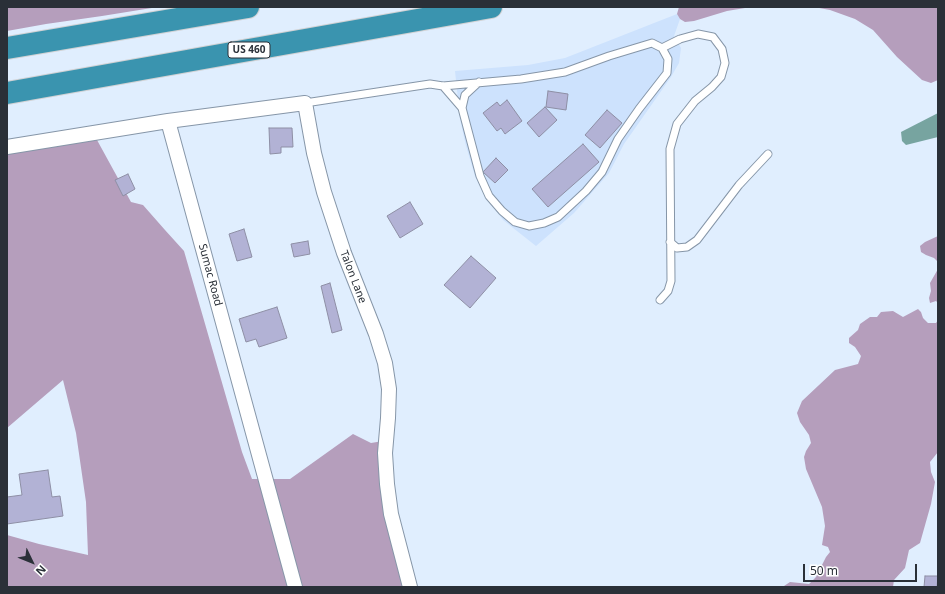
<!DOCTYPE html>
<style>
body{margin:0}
#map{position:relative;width:945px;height:594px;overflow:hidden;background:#e0eefe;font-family:"Noto Sans",sans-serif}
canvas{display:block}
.frame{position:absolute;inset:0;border:8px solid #2a3038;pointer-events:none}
.north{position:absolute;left:12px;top:542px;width:40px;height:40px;-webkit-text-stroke:3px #fff;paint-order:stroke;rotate:133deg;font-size:11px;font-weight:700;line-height:16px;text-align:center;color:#2a3038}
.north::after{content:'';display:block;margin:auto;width:14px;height:18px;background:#2a3038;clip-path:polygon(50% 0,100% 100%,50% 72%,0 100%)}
.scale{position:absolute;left:803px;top:564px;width:114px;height:18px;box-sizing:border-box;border:2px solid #2a3038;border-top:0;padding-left:5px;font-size:12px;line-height:14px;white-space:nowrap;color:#2a3038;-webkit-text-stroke:3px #fff;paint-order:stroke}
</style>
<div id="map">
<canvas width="945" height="594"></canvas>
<div class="frame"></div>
<div class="north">N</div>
<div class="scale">50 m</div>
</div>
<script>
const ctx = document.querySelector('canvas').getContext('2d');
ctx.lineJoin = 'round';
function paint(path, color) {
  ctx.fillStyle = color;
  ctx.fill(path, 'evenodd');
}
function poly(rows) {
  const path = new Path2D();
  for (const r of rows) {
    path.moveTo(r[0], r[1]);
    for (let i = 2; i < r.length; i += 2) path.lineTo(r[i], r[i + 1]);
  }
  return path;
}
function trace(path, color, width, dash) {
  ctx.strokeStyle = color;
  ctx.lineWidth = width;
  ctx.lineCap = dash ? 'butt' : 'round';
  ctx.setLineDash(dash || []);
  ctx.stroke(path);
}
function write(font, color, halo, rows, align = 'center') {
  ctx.font = font + ' "Noto Sans",sans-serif';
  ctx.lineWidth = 3;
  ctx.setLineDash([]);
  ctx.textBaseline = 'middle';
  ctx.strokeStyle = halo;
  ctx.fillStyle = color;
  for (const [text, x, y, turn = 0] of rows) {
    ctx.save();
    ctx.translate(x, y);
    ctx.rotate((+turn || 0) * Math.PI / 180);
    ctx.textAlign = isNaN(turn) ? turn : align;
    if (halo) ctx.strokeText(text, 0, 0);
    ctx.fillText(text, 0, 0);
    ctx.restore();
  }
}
paint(poly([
 [677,14,680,19,674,36,681,48,679,63,671,77,624,144,609,173,574,213,536,246,503,220,487,199,475,176,466,146,460,119,455,71,528,65,565,58]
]), '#cde2fd');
paint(poly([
 [7,7,158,7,102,16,46,24,7,31],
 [679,7,751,7,727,11,694,21,685,22,680,19,677,14],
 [814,7,938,7,938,80,931,83,922,80,897,57,873,30,855,19,830,10],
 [97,140,131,202,143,205,165,230,184,251,242,452,252,479,290,479,353,434,371,443,383,441,406,587,7,587,7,535,39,544,88,555,86,502,76,433,63,380,7,428,7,154],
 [938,236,938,262,934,258,926,255,921,252,920,246,925,242],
 [938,269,938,303,936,301,930,303,929,298,931,291,930,283],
 [918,309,921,312,923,318,928,323,936,323,938,320,938,452,930,462,931,472,935,482,931,504,920,543,909,550,905,568,894,580,893,587,784,587,784,586,790,582,809,584,816,577,826,557,830,552,828,547,822,545,825,526,822,507,806,469,804,457,806,451,811,443,809,435,800,422,797,413,802,401,835,370,858,364,861,356,855,347,849,343,849,338,858,330,860,324,870,317,877,317,881,312,893,311,903,317]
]), '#b59ebc');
paint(poly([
 [938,113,938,137,906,145,902,141,901,132]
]), '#77a4a0');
const building = poly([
 [548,91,568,94,566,110,546,107,548,91],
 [507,100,522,121,505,134,501,128,497,131,483,113,497,102,500,106,507,100],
 [545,107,557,120,539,137,527,123,545,107],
 [607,110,622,123,600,148,585,135,607,110],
 [269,128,292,128,293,147,281,147,281,153,270,154,269,128],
 [583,144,599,162,548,207,532,189,583,144],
 [496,158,508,170,495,183,483,172,496,158],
 [128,174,135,189,123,196,115,180,128,174],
 [410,202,423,224,400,238,387,216,410,202],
 [244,229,252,257,237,261,229,234,244,229],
 [308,241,310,254,294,257,291,244,308,241],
 [471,256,496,278,470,308,444,285,471,256],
 [330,283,342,330,332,333,321,286,330,283],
 [277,307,287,338,259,347,256,339,246,342,239,319,277,307],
 [48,470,52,497,60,496,63,516,7,524,7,497,22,495,19,474,48,470],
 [925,576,938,576,937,587,924,587,925,576]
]);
paint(building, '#b2b2d5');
trace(building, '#8e8fa5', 1);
const service = poly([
 [305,103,430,84,443,86,521,79,565,72,609,56,652,43,662,48,668,59,667,73,639,109,618,139,602,172,586,191,558,217,544,223,529,226,515,222,502,211,489,196,480,176,462,108,443,86],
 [462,108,465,95,479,82],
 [670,242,677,248,687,247,697,240,739,185,768,154],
 [660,300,668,291,671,281,670,149,677,124,695,101,712,87,721,77,725,63,722,49,713,37,698,34,680,39,662,48]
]);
const minor = poly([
 [168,121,295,587],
 [7,147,168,121,305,103,314,153,324,192,344,253,376,334,385,363,389,389,388,418,385,453,387,484,391,514,410,587]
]);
const motorway = poly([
 [7,48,248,7],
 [7,93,491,7]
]);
trace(service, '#8696a8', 9);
trace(minor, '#8696a8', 16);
trace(motorway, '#d0d1d3', 24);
trace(service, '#fff', 7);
trace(minor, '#fff', 14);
trace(motorway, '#3a94af', 22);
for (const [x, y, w] of [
 [249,50,42]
]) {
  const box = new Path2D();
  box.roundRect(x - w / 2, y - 8, w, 16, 3);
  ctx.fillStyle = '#fff';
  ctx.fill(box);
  trace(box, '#2a3038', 1);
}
write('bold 10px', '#2a3038', null, [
 ["US 460",249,50]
]);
write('11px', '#2a3038', '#fff', [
 ["Sumac Road",210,275,75],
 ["Talon Lane",353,277,69]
]);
</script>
